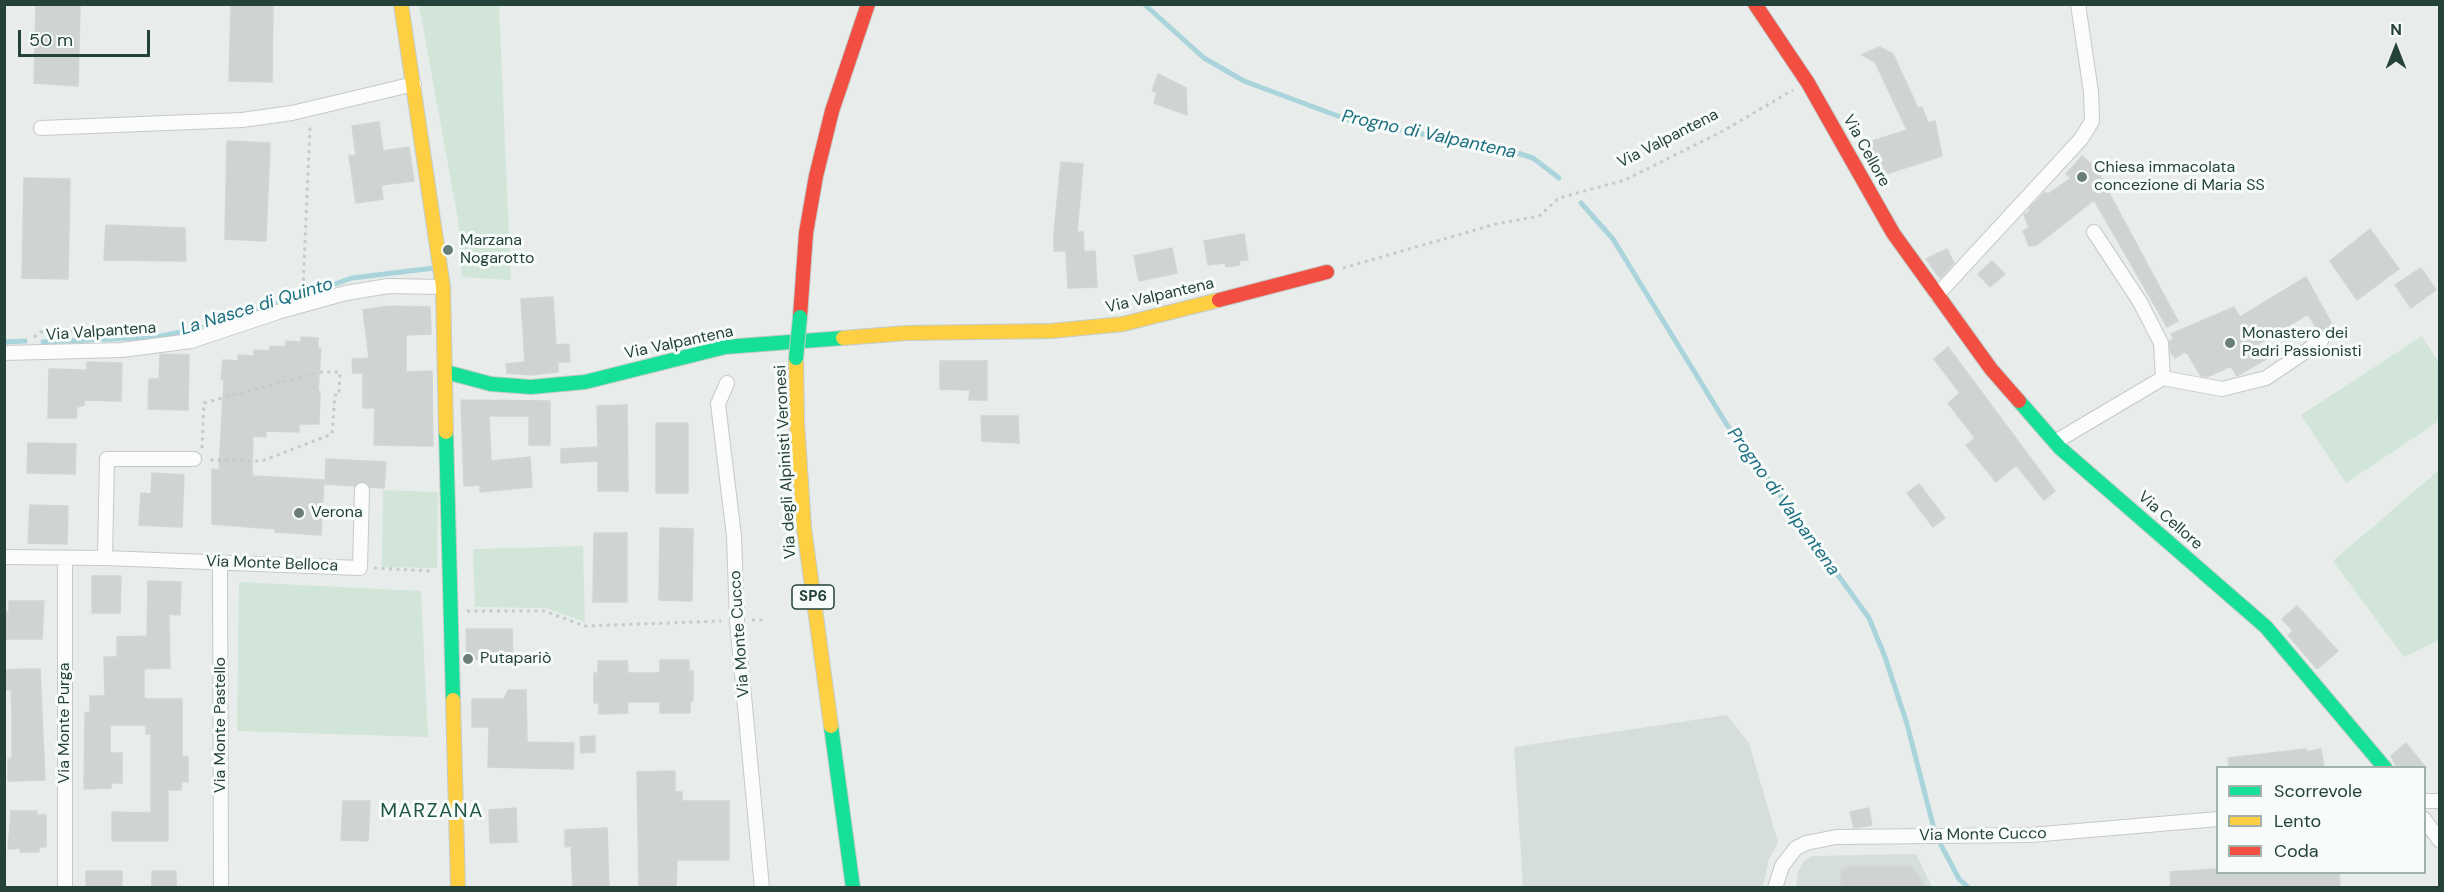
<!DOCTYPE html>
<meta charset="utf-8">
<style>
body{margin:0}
#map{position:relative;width:2444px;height:892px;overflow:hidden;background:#e8edeb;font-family:"DM Sans",sans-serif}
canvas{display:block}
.frame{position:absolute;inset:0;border:6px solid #24423a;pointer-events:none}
.legend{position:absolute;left:2216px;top:766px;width:210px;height:108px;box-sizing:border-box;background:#f7fbf9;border:2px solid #a3b1ad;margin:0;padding:8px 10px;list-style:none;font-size:18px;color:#24423a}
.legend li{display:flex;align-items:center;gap:12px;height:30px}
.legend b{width:30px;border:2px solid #a3b1ad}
.north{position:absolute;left:2366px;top:18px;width:60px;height:60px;-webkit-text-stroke:4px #f7fbf9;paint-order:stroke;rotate:0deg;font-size:16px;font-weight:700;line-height:24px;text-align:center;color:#24423a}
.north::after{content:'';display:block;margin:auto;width:21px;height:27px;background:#24423a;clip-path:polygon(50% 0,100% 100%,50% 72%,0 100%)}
.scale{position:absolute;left:18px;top:30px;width:132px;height:27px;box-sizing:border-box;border:3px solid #24423a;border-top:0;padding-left:8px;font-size:18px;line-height:21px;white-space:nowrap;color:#24423a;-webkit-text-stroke:4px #f7fbf9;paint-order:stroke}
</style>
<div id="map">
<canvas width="2444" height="892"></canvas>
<div class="frame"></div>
<ul class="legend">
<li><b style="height:8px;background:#16e098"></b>Scorrevole</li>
<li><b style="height:8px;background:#ffcf43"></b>Lento</li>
<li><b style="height:8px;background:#f24e42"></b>Coda</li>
</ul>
<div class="north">N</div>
<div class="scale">50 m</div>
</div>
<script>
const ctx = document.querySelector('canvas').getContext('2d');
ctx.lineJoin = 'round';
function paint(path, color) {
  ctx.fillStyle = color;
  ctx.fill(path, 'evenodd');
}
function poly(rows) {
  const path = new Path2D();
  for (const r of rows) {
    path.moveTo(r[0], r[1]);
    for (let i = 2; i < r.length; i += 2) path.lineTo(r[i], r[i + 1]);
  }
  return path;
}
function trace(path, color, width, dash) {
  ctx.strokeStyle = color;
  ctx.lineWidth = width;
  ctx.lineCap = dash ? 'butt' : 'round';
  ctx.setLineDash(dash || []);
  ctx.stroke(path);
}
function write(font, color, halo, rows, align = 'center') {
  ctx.font = font + ' "DM Sans",sans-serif';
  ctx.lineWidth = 6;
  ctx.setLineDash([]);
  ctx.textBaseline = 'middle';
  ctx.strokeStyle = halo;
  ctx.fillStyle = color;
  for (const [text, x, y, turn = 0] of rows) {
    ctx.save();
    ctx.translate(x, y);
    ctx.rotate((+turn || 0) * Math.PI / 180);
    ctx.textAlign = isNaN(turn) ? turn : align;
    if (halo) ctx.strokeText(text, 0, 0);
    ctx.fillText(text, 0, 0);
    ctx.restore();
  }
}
paint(poly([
 [1727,715,1749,743,1778,842,1769,859,1763,887,1523,887,1514,747],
 [1916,854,1932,887,1796,888,1798,871,1803,862,1812,856]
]), '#d6dedb');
paint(poly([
 [419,5,499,5,511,280,462,277,458,220],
 [2422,336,2439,363,2439,421,2346,483,2301,415],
 [2439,470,2439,640,2404,657,2333,561],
 [383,490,438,492,437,568,382,567],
 [583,546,585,622,546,608,475,607,473,549],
 [239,582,421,591,428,737,237,731]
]), '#d1e6d8');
trace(poly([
 [1144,4,1204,58,1244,81,1354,122,1502,148,1533,158,1559,178],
 [1581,203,1613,239,1727,425,1776,489,1869,618,1885,657,1907,724,1933,825],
 [4,342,25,341],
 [43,342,156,337,201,328,301,296,352,278,434,268],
 [1941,845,1959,879,1969,888]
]), '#a9d4db', 5);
const building = poly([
 [36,4,80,4,78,86,34,83,36,4],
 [231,4,273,4,272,82,229,81,231,4],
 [1879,47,1893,54,1918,108,1922,107,1928,123,1935,121,1942,156,1880,176,1869,142,1907,130,1875,62,1862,55,1879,47],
 [1158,74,1186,88,1187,115,1154,103,1157,92,1152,91,1158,74],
 [379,122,383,151,409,147,414,181,381,185,383,199,356,203,349,156,356,155,352,126,379,122],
 [227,141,270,143,266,241,225,239,227,141],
 [2082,156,2102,173,2100,176,2178,321,2167,327,2094,200,2037,245,2029,246,2023,231,2029,228,2024,214,2030,212,2029,209,2045,192,2048,194,2071,178,2066,174,2082,156],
 [1061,162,1083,164,1077,232,1083,232,1084,252,1095,251,1097,287,1068,288,1066,251,1054,251,1054,233,1061,162],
 [24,178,70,179,68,279,22,278,24,178],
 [106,225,185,228,186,261,104,260,106,225],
 [2370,229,2399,269,2357,300,2330,261,2370,229],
 [1244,234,1248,260,1239,261,1240,265,1226,267,1225,263,1208,265,1204,241,1244,234],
 [1172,248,1177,273,1139,281,1134,256,1172,248],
 [1947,249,1954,263,1940,278,1926,259,1947,249],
 [1992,261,2005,274,1990,287,1978,274,1992,261],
 [2421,268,2436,290,2411,308,2395,285,2421,268],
 [2306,277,2333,326,2323,332,2319,332,2308,314,2258,344,2266,359,2237,376,2231,366,2207,377,2201,376,2186,351,2175,358,2170,351,2170,341,2174,339,2171,334,2234,307,2240,317,2306,277],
 [553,297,556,345,569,344,570,362,558,362,558,372,531,375,507,373,506,364,525,362,521,299,553,297],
 [389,306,430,307,431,334,406,335,406,372,432,371,433,446,374,445,375,408,363,408,363,373,353,373,352,359,369,358,363,310,389,306],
 [301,337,318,338,318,349,321,349,318,391,320,391,319,424,299,424,299,432,266,431,266,437,253,436,252,471,253,476,324,480,321,535,275,532,275,529,212,524,212,469,219,470,224,379,221,379,223,360,238,361,238,355,254,356,254,350,269,351,270,346,285,347,286,341,301,342,301,337],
 [1948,347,2055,491,2044,500,2016,465,1996,482,1966,445,1975,438,1948,403,1960,393,1934,359,1948,347],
 [160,354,189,355,188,410,148,409,149,379,159,379,160,354],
 [940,361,987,361,987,400,969,400,970,390,940,389,940,361],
 [87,362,122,363,121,401,84,400,84,405,77,407,76,418,48,418,49,369,87,370,87,362],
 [461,400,550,401,550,445,529,445,529,416,489,416,491,461,530,457,532,487,480,492,480,485,464,486,461,400],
 [627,405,628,491,598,491,598,461,561,463,561,449,598,447,597,406,627,405],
 [981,416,1018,416,1019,443,982,441,981,416],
 [656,423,688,423,688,493,656,493,656,423],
 [28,443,76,444,75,474,27,473,28,443],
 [326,459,386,462,384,488,370,487,363,481,354,486,325,484,326,459],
 [152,473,184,475,182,527,139,525,141,493,151,494,152,473],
 [1919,484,1945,518,1933,527,1907,493,1919,484],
 [30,505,68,506,67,544,28,543,30,505],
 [660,528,693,529,692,601,659,600,660,528],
 [594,533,627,533,627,602,593,602,594,533],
 [92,576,121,576,120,613,92,613,92,576],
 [148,581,181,582,180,615,169,614,170,668,144,669,144,699,182,699,182,757,188,757,188,782,181,782,181,790,168,790,168,841,112,841,112,812,151,813,151,734,146,734,146,725,110,725,110,753,122,753,122,783,111,783,111,788,84,789,85,713,90,712,90,696,105,696,104,657,117,657,117,637,147,636,148,581],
 [9,601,44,601,42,639,6,639,6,612,9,612,9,601],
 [2297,606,2338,651,2317,669,2288,635,2293,631,2282,619,2297,606],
 [466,629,512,629,513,660,467,659,466,629],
 [660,660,689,660,689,671,693,671,693,701,690,701,690,713,660,713,660,702,627,702,628,713,599,714,599,703,594,703,594,673,598,673,598,661,627,661,628,673,658,673,660,672,660,660],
 [24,669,40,669,45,780,8,781,8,759,12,758,12,715,11,690,6,690,6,670,24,669],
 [508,690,526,690,527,742,574,743,573,769,488,767,489,727,472,727,472,699,504,699,508,690],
 [595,736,595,752,581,753,580,737,595,736],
 [2406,743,2426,768,2397,768,2391,756,2406,743],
 [2306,749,2306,752,2321,749,2324,768,2229,768,2228,758,2306,749],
 [675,771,675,792,682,792,682,801,729,801,729,860,677,860,676,888,639,888,637,772,675,771],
 [343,801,370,801,368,841,341,840,343,801],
 [516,808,517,842,490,843,489,810,516,808],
 [1869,808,1872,825,1854,828,1850,812,1869,808],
 [11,811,37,811,37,815,46,815,46,847,39,847,39,852,20,852,20,848,8,849,11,811],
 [607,828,609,888,573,888,571,846,565,847,565,830,607,828],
 [1855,866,1911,866,1926,888,1841,888,1841,870,1855,866],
 [2217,869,2217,873,2339,873,2340,888,2171,888,2170,872,2217,869],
 [86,871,122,871,122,888,86,888,86,871],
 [152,871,176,871,176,888,152,888,152,871]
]);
paint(building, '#cfd4d2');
trace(building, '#d1d6d4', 1.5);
const street = poly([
 [41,128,242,120,292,113,414,84],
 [2094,232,2140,302,2161,343,2163,378],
 [1937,295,2081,139,2092,121,2091,92,2078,4],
 [4,353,122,350,191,341,281,311,346,293,388,286,443,287],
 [727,383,718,404,734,536,737,621,762,888],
 [2055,442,2163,378,2222,389,2266,378,2321,341],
 [4,557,105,558,360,568,362,490],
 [105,558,107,459,194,459],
 [220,562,221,888],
 [2424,801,2440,801],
 [2424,819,2440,841],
 [65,888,65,558],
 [1775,888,1782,866,1796,848,1806,843,1836,837,2031,835,2218,819]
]);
const fast = poly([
 [446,372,491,384,531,387,585,382,725,347,843,338],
 [2019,401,2060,448,2266,627,2385,768],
 [446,432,453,700],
 [831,726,853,888]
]);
const slow = poly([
 [401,4,443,287,446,432],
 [843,338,907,333,1051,331,1123,324,1219,300],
 [796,358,797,422,804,528,831,726],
 [453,700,458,888]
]);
const jam = poly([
 [1755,4,1808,83,1893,233,1991,369,2019,401],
 [1219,300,1327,272],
 [800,317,806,233,816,176,832,111,868,4]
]);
trace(street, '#c5cac8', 16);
trace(fast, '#c3cbc8', 16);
trace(slow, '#c3cbc8', 16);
trace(jam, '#c3cbc8', 16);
trace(poly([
 [1343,268,1496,224,1539,216,1559,198,1625,180,1723,131,1793,90],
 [303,288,310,128,308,125],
 [34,337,43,331,139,331],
 [202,448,204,403,319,372,340,372,339,395,335,395,332,434,262,461,208,460],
 [374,568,431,571],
 [467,611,544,611,585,626,721,621],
 [752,620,766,620]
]), '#c3ccca', 3, [3, 4.5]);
trace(street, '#fcfcfc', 14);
trace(fast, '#16e098', 14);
trace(slow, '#ffcf43', 14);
trace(jam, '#f24e42', 14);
const fastBridge = poly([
 [796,358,800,317]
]);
trace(fastBridge, '#c3ccc9', 16, []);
trace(fastBridge, '#16e098', 14);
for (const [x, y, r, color] of [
 [2082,177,6,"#697e78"],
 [448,250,6,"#697e78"],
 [2230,343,6,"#697e78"],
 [299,513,6,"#697e78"],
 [468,659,6,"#697e78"]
]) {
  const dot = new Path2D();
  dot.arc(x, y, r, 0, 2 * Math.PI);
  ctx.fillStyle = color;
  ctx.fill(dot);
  trace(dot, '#f7fbf9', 2);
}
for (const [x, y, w] of [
 [813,597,42]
]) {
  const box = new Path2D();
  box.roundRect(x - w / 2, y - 12, w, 24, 4.5);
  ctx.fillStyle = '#f7fbf9';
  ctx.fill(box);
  trace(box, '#24423a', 1.5);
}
write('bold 15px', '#24423a', null, [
 ["SP6",813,597]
]);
write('16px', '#24423a', '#f7fbf9', [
 ["Via Valpantena",1668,139,-27],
 ["Via Cellore",1866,151,61],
 ["Via Valpantena",1160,296,-13],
 ["Via Valpantena",101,332,-4],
 ["Via Valpantena",679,343,-12],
 ["Via degli Alpinisti Veronesi",786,462,-93],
 ["Via Cellore",2170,521,41],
 ["Via Monte Belloca",272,564,2],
 ["Via Monte Cucco",740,634,-94],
 ["Via Monte Purga",65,723,-90],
 ["Via Monte Pastello",221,725,-90],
 ["Via Monte Cucco",1983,835,-1]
]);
write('16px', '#24423a', '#f7fbf9', [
 ["Chiesa immacolata",2094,168],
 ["concezione di Maria SS",2094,186],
 ["Marzana",460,241],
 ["Nogarotto",460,259],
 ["Monastero dei",2242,334],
 ["Padri Passionisti",2242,352],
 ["Verona",311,513],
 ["Putapariò",480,659]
], 'left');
write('italic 18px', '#1c6f80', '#f7fbf9', [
 ["Progno di Valpantena",1429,135,12],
 ["La Nasce di Quinto",257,307,-17],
 ["Progno di Valpantena",1783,502,54]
]);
ctx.letterSpacing = '1.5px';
write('20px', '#1f5548', '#f7fbf9', [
 ["MARZANA",432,812]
]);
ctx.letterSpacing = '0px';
</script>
